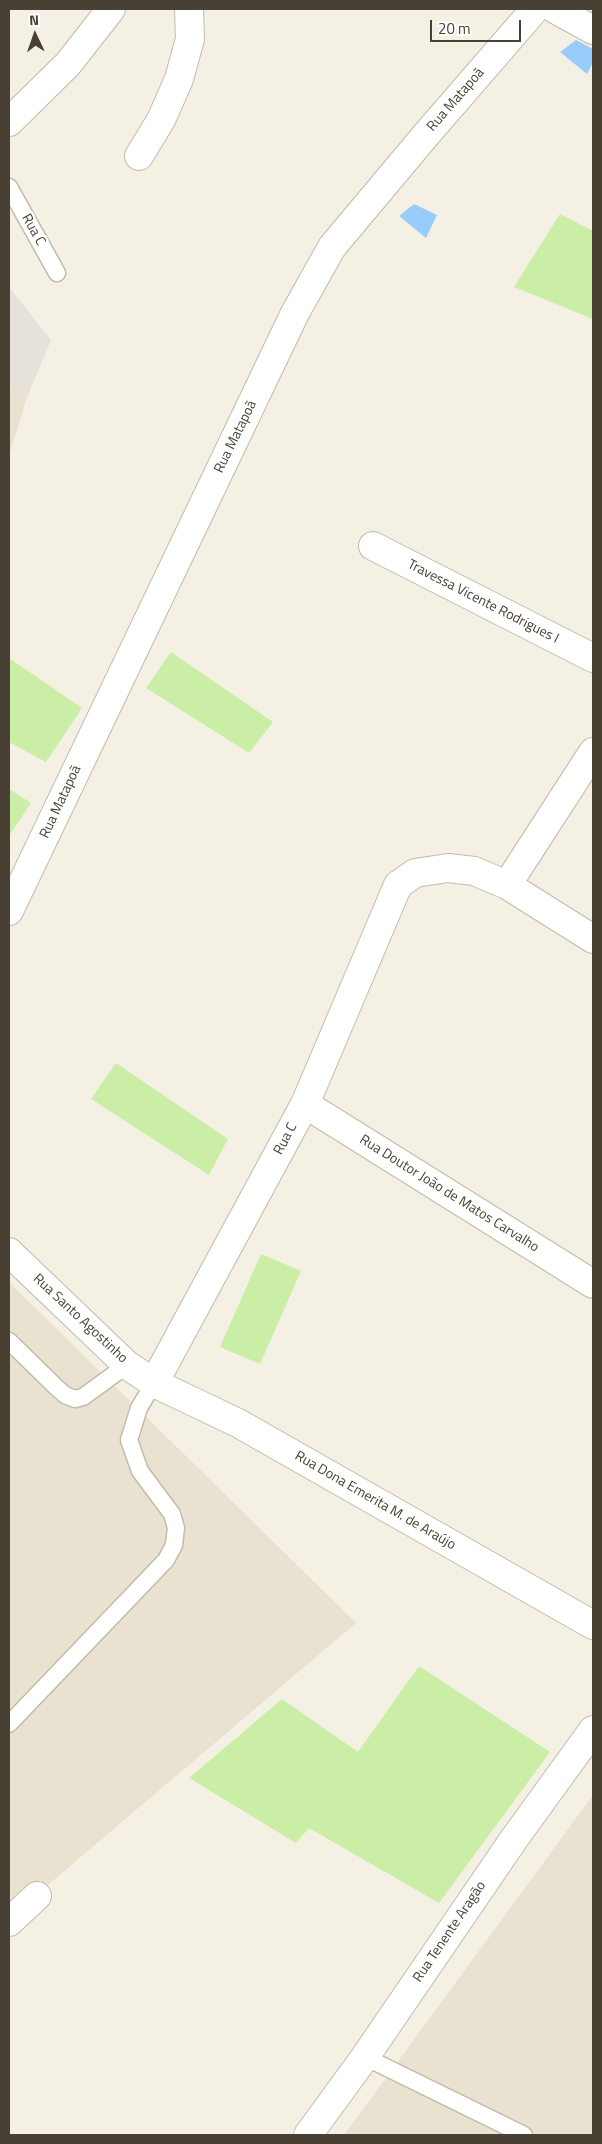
<!DOCTYPE html>
<meta charset="utf-8">
<style>
body{margin:0}
#map{position:relative;width:602px;height:2144px;overflow:hidden;background:#f4f0e4;font-family:"Titillium Web",sans-serif}
canvas{display:block}
.frame{position:absolute;inset:0;border:10px solid #474033;pointer-events:none}
.north{position:absolute;left:10px;top:10px;width:50px;height:50px;-webkit-text-stroke:4px #fff;paint-order:stroke;rotate:357deg;font-size:14px;font-weight:700;line-height:20px;text-align:center;color:#474033}
.north::after{content:'';display:block;margin:auto;width:18px;height:22px;background:#474033;clip-path:polygon(50% 0,100% 100%,50% 72%,0 100%)}
.scale{position:absolute;left:430px;top:20px;width:91px;height:22px;box-sizing:border-box;border:2px solid #474033;border-top:0;padding-left:6px;font-size:15px;line-height:18px;white-space:nowrap;color:#474033;-webkit-text-stroke:4px #fff;paint-order:stroke}
</style>
<div id="map">
<canvas width="602" height="2144"></canvas>
<div class="frame"></div>
<div class="north">N</div>
<div class="scale">20 m</div>
</div>
<script>
const ctx = document.querySelector('canvas').getContext('2d');
ctx.lineJoin = 'round';
function paint(path, color) {
  ctx.fillStyle = color;
  ctx.fill(path, 'evenodd');
}
function poly(rows) {
  const path = new Path2D();
  for (const r of rows) {
    path.moveTo(r[0], r[1]);
    for (let i = 2; i < r.length; i += 2) path.lineTo(r[i], r[i + 1]);
  }
  return path;
}
function trace(path, color, width, dash) {
  ctx.strokeStyle = color;
  ctx.lineWidth = width;
  ctx.lineCap = dash ? 'butt' : 'round';
  ctx.setLineDash(dash || []);
  ctx.stroke(path);
}
function write(font, color, halo, rows, align = 'center') {
  ctx.font = font + ' "Titillium Web",sans-serif';
  ctx.lineWidth = 5;
  ctx.setLineDash([]);
  ctx.textBaseline = 'middle';
  ctx.strokeStyle = halo;
  ctx.fillStyle = color;
  for (const [text, x, y, turn = 0] of rows) {
    ctx.save();
    ctx.translate(x, y);
    ctx.rotate((+turn || 0) * Math.PI / 180);
    ctx.textAlign = isNaN(turn) ? turn : align;
    if (halo) ctx.strokeText(text, 0, 0);
    ctx.fillText(text, 0, 0);
    ctx.restore();
  }
}
paint(poly([
 [9,387,26,400,9,456],
 [9,1282,356,1623,9,1918],
 [593,1795,593,2135,344,2135]
]), '#e9e2d1');
paint(poly([
 [9,287,51,340,26,400,9,387]
]), '#e6e1d9');
paint(poly([
 [560,214,593,231,593,319,514,287],
 [171,652,273,722,249,753,146,688],
 [9,658,82,708,46,762,9,742],
 [9,789,31,803,9,836],
 [116,1063,228,1139,209,1175,91,1099],
 [261,1254,301,1271,260,1364,220,1347],
 [419,1666,550,1752,439,1903,309,1828,296,1843,189,1778,282,1699,358,1752]
]), '#cbeea7');
paint(poly([
 [576,40,593,49,593,62,587,74,560,52],
 [414,204,437,215,426,238,399,216]
]), '#98cdf9');
const service = poly([
 [9,187,57,273],
 [9,1341,56,1387,65,1395,75,1399,83,1397,127,1365],
 [9,1724,166,1560,174,1545,176,1528,172,1514,140,1471,129,1440,139,1408,154,1383],
 [365,2057,524,2135]
]);
const minor = poly([
 [555,9,593,30],
 [9,122,68,64,111,9],
 [139,156,161,120,179,79,190,39,189,9],
 [373,546,593,658],
 [507,885,593,752],
 [9,911,295,313,332,247,425,136,535,9],
 [305,1104,593,1284],
 [9,1252,127,1365,154,1383,238,1423,593,1625],
 [154,1383,305,1104,398,885,415,873,448,868,474,871,507,885,593,939],
 [9,1922,37,1896],
 [308,2135,365,2057,514,1839,593,1730]
]);
trace(service, '#c3bba8', 19);
trace(minor, '#c3bba8', 30);
trace(service, '#fff', 16);
trace(minor, '#fff', 28);
write('14px', '#474033', '#fff', [
 ["Rua Matapoã",456,100,-49],
 ["Rua C",33,230,61],
 ["Rua Matapoã",236,437,-64],
 ["Travessa Vicente Rodrigues I",483,602,27],
 ["Rua Matapoã",61,802,-65],
 ["Rua C",286,1139,-62],
 ["Rua Doutor João de Matos Carvalho",449,1194,32],
 ["Rua Santo Agostinho",80,1319,43],
 ["Rua Dona Emerita M. de Araújo",375,1501,30],
 ["Rua Tenente Aragão",450,1932,-56]
]);
</script>
